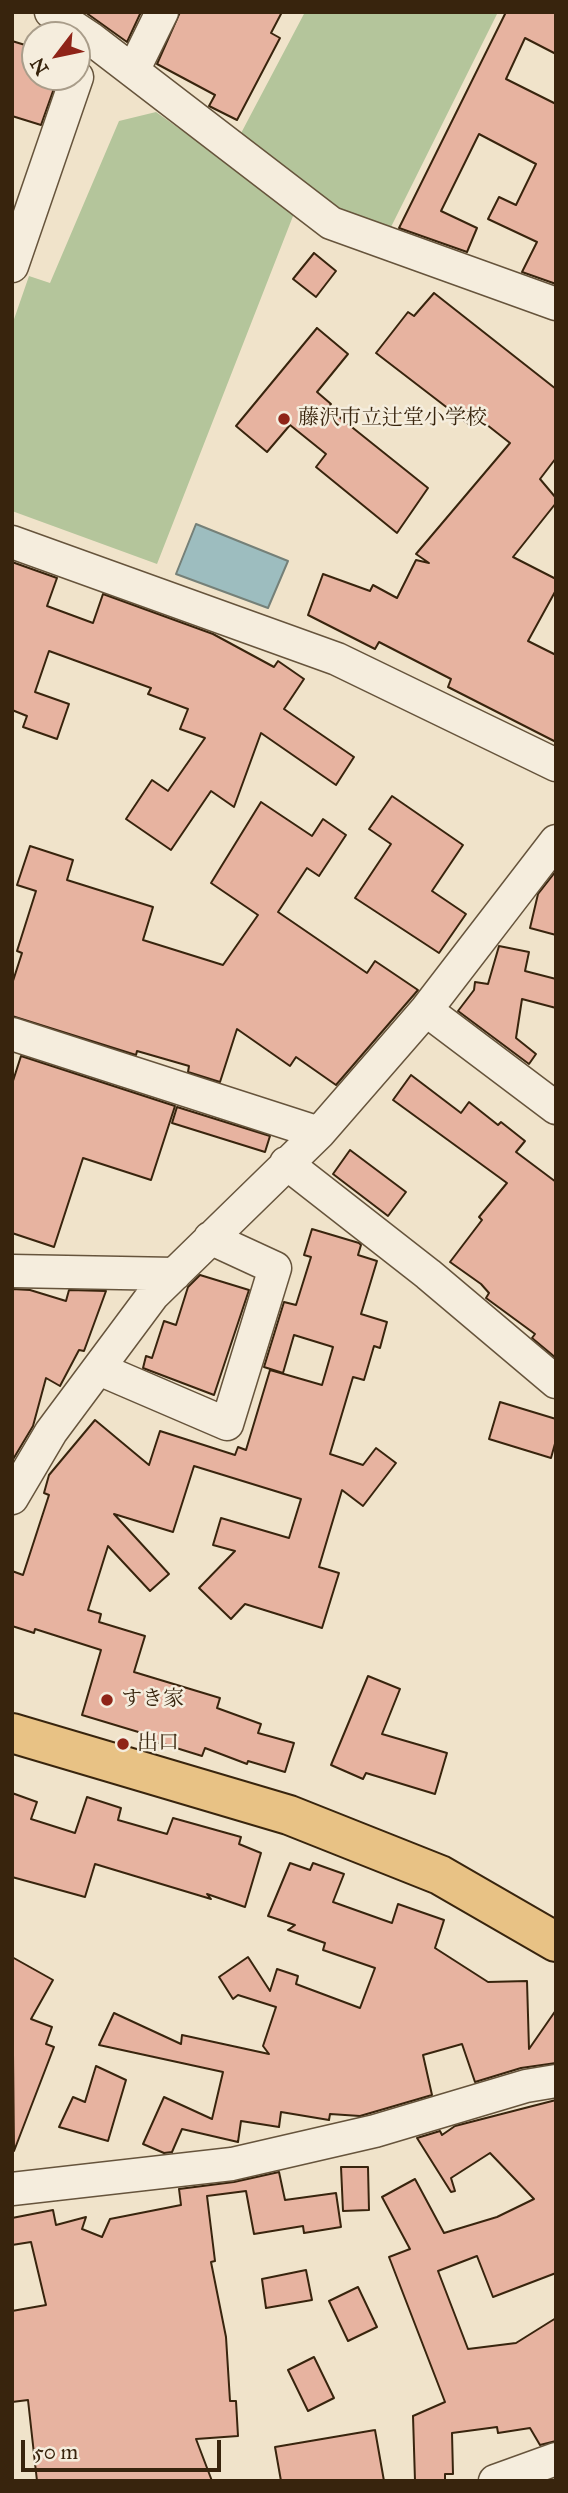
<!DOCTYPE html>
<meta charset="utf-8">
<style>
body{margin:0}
#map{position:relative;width:568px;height:2493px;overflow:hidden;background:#f0e3ca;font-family:"IM FELL Great Primer",serif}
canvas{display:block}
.frame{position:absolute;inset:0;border:14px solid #38240d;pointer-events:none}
.north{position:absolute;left:21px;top:21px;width:70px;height:70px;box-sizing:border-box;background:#f5eddd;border:2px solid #a99d8a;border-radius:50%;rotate:238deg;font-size:19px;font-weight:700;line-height:28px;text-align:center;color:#38240d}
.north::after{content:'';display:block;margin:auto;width:24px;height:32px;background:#8f2418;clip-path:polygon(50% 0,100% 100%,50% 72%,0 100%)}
.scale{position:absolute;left:21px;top:2440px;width:200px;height:32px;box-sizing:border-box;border:4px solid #38240d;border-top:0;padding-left:9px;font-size:21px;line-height:24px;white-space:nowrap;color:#38240d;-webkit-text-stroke:5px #f5eddd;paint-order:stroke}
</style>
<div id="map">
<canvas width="568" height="2493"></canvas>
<div class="frame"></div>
<div class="north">N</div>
<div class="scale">50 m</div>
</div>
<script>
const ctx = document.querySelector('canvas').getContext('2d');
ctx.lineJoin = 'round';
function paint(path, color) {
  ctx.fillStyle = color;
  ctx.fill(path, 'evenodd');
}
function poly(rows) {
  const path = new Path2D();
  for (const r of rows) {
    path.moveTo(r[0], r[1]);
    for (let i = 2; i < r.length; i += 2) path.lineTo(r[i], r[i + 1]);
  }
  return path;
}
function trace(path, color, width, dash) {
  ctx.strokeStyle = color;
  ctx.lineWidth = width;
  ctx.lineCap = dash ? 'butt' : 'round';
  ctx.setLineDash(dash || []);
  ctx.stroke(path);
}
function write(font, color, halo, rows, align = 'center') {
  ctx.font = font + ' "IM FELL Great Primer","Noto Serif JP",serif';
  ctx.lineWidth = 5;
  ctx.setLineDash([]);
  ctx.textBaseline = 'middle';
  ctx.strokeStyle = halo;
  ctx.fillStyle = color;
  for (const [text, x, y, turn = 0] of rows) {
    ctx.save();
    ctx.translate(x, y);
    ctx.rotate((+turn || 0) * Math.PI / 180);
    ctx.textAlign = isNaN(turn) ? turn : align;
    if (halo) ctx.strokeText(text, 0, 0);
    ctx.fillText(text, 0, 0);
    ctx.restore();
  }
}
paint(poly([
 [305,12,498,12,389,231,334,212,239,137],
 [156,112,295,211,157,564,12,511,12,325,29,276,50,283,119,121]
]), '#b4c59b');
const water = poly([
 [196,524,288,561,268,608,176,574,196,524]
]);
paint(water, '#9dbdbf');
trace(water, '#758078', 2);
const building = poly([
 [85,12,141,12,127,42,85,12],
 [180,12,282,12,271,33,280,38,237,120,209,106,215,95,157,64,180,12],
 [506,12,556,12,556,54,525,38,506,79,556,104,556,284,522,272,537,242,488,219,499,197,516,205,536,164,479,134,441,211,477,228,467,252,399,228,506,12],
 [12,41,35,48,35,77,58,77,41,125,12,116,12,41],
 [314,253,336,271,316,297,293,279,314,253],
 [434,293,556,389,556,458,540,479,556,498,556,503,513,557,556,579,556,590,528,641,556,655,556,742,448,687,451,679,379,642,375,649,308,615,323,574,370,591,373,585,397,598,416,560,429,563,416,554,510,443,477,417,471,426,376,353,408,312,414,316,434,293],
 [317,328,348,354,317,392,331,404,328,408,428,488,397,533,316,467,326,454,290,425,267,452,236,426,317,328],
 [12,562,57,578,47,606,93,623,103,594,213,634,274,667,278,661,304,679,284,709,354,757,336,785,261,733,234,807,211,791,171,850,126,819,152,780,168,791,205,738,180,729,188,709,148,694,151,688,49,651,35,692,69,704,57,739,23,727,27,716,12,710,12,562],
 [392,796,463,845,432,891,466,914,439,953,355,898,391,844,369,829,392,796],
 [261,802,312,836,323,819,346,835,319,876,307,868,278,912,367,973,375,961,418,990,336,1085,296,1057,290,1066,237,1029,220,1082,188,1072,189,1066,137,1051,136,1055,12,1016,12,984,22,953,17,951,36,891,17,885,30,846,73,860,67,880,153,907,143,940,223,965,258,915,211,883,261,802],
 [556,871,556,935,530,928,538,894,556,871],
 [499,946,529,952,525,971,556,979,556,1008,522,999,516,1038,536,1054,529,1064,458,1011,474,990,475,982,488,984,499,946],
 [21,1056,175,1106,151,1180,83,1158,54,1247,12,1233,12,1084,21,1056],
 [411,1075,461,1113,469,1102,498,1125,501,1122,525,1141,516,1152,556,1182,556,1358,532,1338,535,1334,486,1298,489,1293,481,1284,450,1262,482,1220,479,1217,507,1183,393,1100,411,1075],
 [177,1107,270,1136,265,1152,172,1123,177,1107],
 [350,1150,406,1192,388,1216,333,1174,350,1150],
 [312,1229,359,1243,361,1245,358,1255,377,1261,361,1314,387,1322,380,1348,374,1346,364,1380,353,1377,330,1454,363,1465,376,1448,396,1463,363,1506,342,1490,319,1567,339,1573,322,1628,245,1604,231,1619,199,1588,235,1551,213,1545,221,1518,289,1538,301,1499,194,1466,173,1532,114,1514,169,1574,150,1591,108,1546,88,1610,101,1614,99,1622,145,1636,134,1672,220,1698,217,1708,261,1724,258,1733,294,1743,285,1772,248,1761,247,1764,205,1748,202,1756,144,1738,145,1734,82,1715,101,1650,35,1629,34,1633,12,1626,12,1571,23,1575,49,1495,44,1493,49,1475,95,1420,149,1465,160,1431,235,1455,238,1447,246,1450,270,1370,322,1385,333,1347,294,1335,283,1373,264,1367,284,1302,296,1305,311,1257,304,1255,312,1229],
 [200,1275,249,1290,214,1395,143,1368,146,1356,152,1358,164,1321,176,1325,188,1287,200,1275],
 [12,1289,30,1290,66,1301,69,1290,106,1291,84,1351,79,1350,60,1386,46,1378,33,1426,12,1461,12,1289],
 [500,1402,556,1419,556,1440,551,1458,489,1439,500,1402],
 [368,1676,400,1689,382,1734,447,1753,435,1794,366,1773,363,1779,331,1765,368,1676],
 [12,1793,37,1802,31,1819,75,1833,87,1797,121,1808,118,1820,167,1834,173,1818,241,1837,239,1844,261,1853,245,1907,207,1894,211,1899,95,1864,85,1897,12,1877,12,1793],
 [290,1863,310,1870,313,1863,344,1874,333,1902,392,1923,398,1904,444,1920,435,1948,488,1982,527,1981,529,2049,556,2010,556,2063,521,2068,475,2082,462,2044,423,2055,432,2095,360,2116,330,2114,329,2120,281,2112,279,2127,241,2121,238,2142,182,2129,172,2152,164,2153,143,2144,164,2097,212,2119,223,2072,99,2045,114,2013,181,2044,182,2035,269,2054,263,2046,276,2007,238,1995,233,1999,219,1977,248,1957,270,1991,277,1969,298,1976,296,1984,360,2008,375,1968,323,1950,325,1943,288,1930,295,1925,268,1916,290,1863],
 [12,1957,53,1980,31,2019,52,2027,46,2044,54,2047,14,2151,12,1957],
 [96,2066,126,2080,108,2141,59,2127,73,2097,85,2102,96,2066],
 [556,2100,556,2273,493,2297,477,2256,438,2271,468,2349,516,2343,556,2318,556,2441,540,2445,530,2428,498,2433,497,2427,452,2433,453,2474,445,2474,445,2481,415,2481,413,2416,445,2402,389,2257,410,2249,382,2197,415,2179,444,2233,497,2217,534,2199,490,2153,451,2178,455,2191,451,2192,417,2138,440,2131,442,2135,455,2126,556,2100],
 [341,2167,368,2167,369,2210,343,2211,341,2167],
 [279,2172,285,2200,336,2193,341,2227,304,2233,303,2226,254,2234,246,2191,207,2196,215,2261,211,2262,226,2337,230,2401,236,2401,238,2436,196,2439,212,2481,37,2481,28,2400,12,2402,12,2311,46,2305,31,2242,12,2245,12,2218,53,2210,56,2225,86,2217,82,2229,102,2237,110,2219,181,2205,179,2189,234,2182,279,2172],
 [306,2270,312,2300,266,2308,262,2279,306,2270],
 [358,2287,377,2327,348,2341,329,2301,358,2287],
 [314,2357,334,2398,308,2411,288,2370,314,2357],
 [375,2430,384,2481,281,2481,275,2447,375,2430]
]);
paint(building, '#e7b3a0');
trace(building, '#38240d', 2);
const minor = poly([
 [51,12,90,38,331,223,556,304],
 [133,71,162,12],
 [12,266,77,77],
 [12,542,337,659,556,765],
 [426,1010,556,1108],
 [12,1034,319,1133],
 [286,1163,428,1274,556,1382],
 [12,1271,175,1274],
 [99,1369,227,1424,275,1268,210,1238],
 [12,1498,51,1432,153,1295,319,1133,426,1010,556,841],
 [12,2189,232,2164,375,2131,526,2086,556,2081],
 [495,2481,556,2459]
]);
const major = poly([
 [12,1733,289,1815,440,1875,556,1942]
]);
trace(minor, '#66543c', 35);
trace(major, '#38240d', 42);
trace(minor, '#f5eddd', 32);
trace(major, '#e8c285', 38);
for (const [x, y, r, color] of [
 [284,419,7,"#8f2418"],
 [107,1700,7,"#8f2418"],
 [123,1744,7,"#8f2418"]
]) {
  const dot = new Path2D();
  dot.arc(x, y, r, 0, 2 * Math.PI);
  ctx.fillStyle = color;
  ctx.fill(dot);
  trace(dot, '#f5eddd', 2.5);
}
write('21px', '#38240d', '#f5eddd', [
 ["藤沢市立辻堂小学校",298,419],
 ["すき家",121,1700],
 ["出口",137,1744]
], 'left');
</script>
